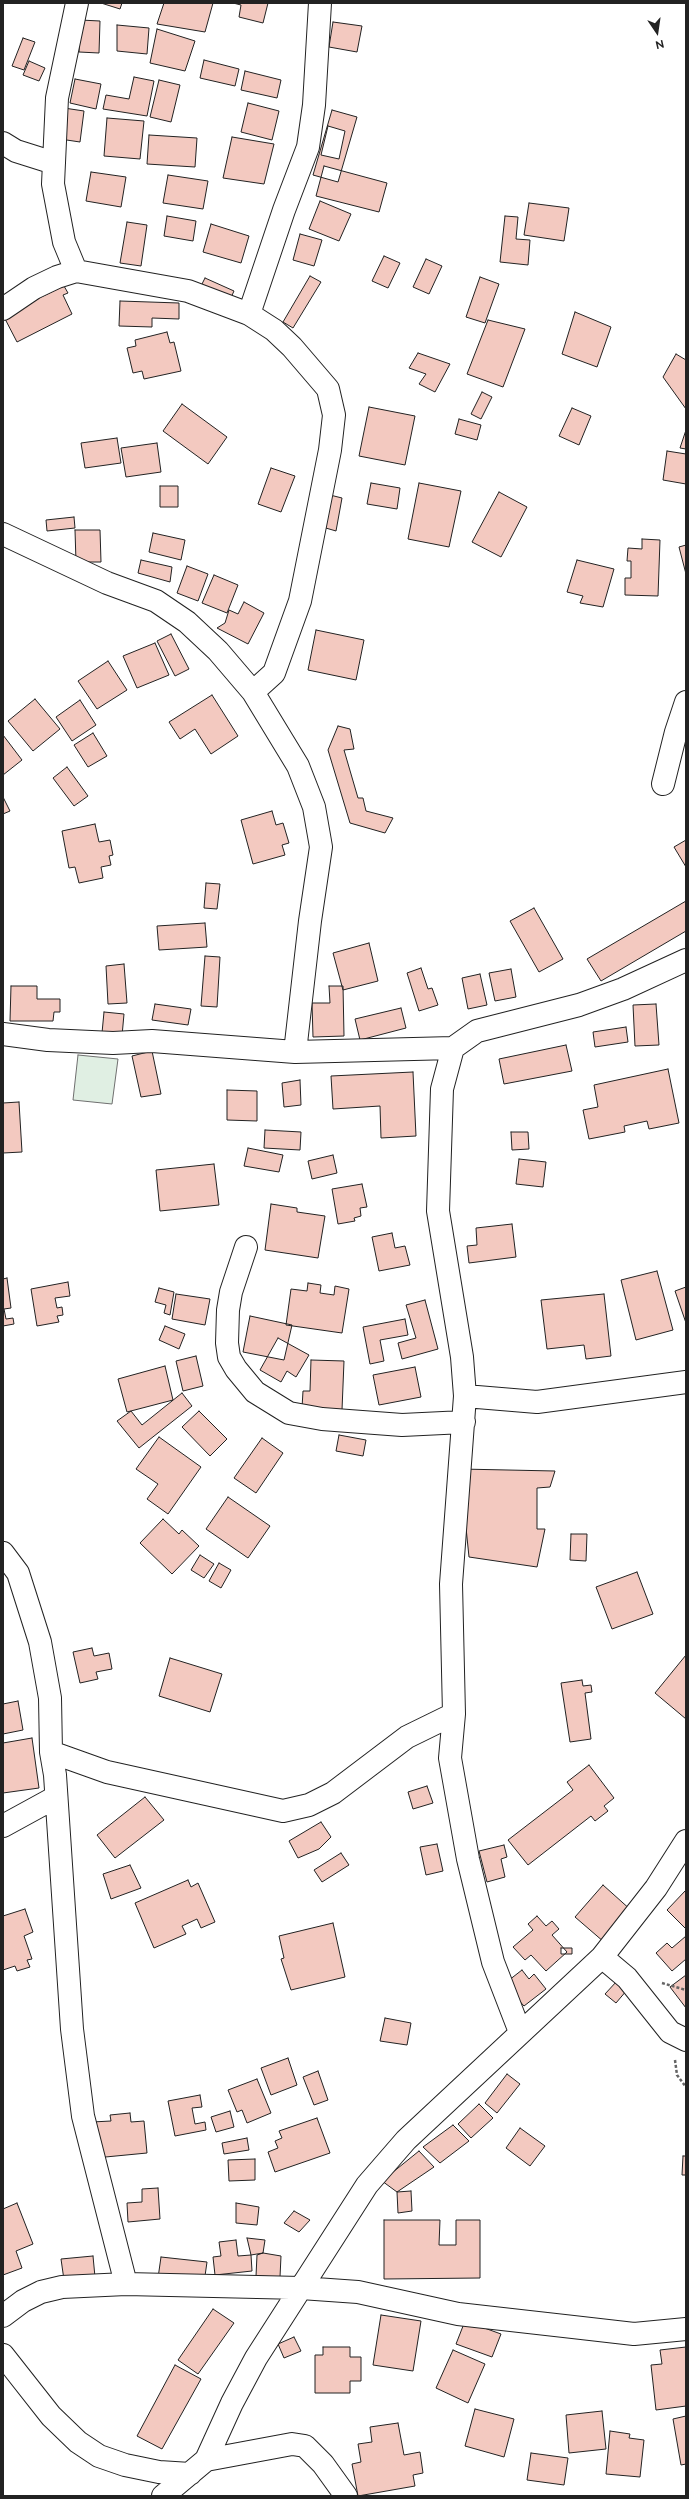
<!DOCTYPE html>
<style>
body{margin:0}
#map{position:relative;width:689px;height:2499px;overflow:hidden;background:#fff;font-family:Raleway,sans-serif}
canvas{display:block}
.frame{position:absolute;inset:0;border:4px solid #222;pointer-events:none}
.north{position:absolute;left:637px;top:12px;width:40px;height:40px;-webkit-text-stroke:3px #fff;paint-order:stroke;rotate:167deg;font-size:11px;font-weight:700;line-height:16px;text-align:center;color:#222}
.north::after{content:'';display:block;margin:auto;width:14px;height:18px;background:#222;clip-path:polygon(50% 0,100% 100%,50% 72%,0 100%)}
</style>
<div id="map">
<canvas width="689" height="2499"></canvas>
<div class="frame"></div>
<div class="north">N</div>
</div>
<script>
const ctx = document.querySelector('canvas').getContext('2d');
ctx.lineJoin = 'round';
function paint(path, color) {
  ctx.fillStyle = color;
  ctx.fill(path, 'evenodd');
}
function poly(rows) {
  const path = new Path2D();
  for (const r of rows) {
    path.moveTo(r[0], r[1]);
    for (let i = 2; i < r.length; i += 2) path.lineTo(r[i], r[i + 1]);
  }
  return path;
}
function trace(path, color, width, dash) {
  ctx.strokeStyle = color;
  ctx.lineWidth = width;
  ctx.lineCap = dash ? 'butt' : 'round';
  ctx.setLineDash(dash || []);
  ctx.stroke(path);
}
const green = poly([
 [78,1055,118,1059,112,1104,73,1100,78,1055]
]);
paint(green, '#e0efe3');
trace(green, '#6f6f6f', 1);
const building = poly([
 [101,3,122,3,120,9,101,3],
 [164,3,213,3,205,32,157,24,164,3],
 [233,3,268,3,263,23,239,17,241,5,233,3],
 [80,20,100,21,99,53,79,52,80,20],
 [333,22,362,26,357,52,329,47,333,22],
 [117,25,149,28,147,54,117,51,117,25],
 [157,29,195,41,185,71,150,63,157,29],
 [23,38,35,42,24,70,12,66,23,38],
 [204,60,239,69,235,86,200,78,204,60],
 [29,61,45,68,39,81,23,75,29,61],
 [245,71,281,80,277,98,241,90,245,71],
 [134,77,154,81,147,116,103,109,106,95,129,99,134,77],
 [75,79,101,84,96,109,70,103,75,79],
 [159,80,180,85,171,122,150,117,159,80],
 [248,103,279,111,272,140,241,132,248,103],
 [64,108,84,111,80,142,60,139,64,108],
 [332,110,357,117,338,182,313,175,332,110],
 [107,118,144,121,140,159,104,156,107,118],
 [328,126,345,131,339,159,321,155,328,126],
 [149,135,197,138,195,167,147,164,149,135],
 [232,137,274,144,264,184,223,178,232,137],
 [324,166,387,183,379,212,316,196,324,166],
 [91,172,126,177,121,207,86,201,91,172],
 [168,175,208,181,203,209,163,203,168,175],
 [320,201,351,214,339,241,309,229,320,201],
 [529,203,569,208,564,241,524,235,529,203],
 [167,216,196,221,193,241,164,236,167,216],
 [505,216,518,217,516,239,530,240,528,265,500,262,505,216],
 [127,222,147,225,141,266,120,263,127,222],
 [211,224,249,236,241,263,203,252,211,224],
 [300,234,322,240,314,266,293,260,300,234],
 [384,256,400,263,388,288,372,281,384,256],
 [426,259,442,266,429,294,413,287,426,259],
 [310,276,321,282,293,328,283,322,310,276],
 [480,277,499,284,485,323,466,317,480,277],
 [205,278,234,291,228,304,199,290,205,278],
 [64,286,68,293,63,295,72,314,17,342,3,315,64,286],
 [120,301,179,303,179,319,152,318,152,327,119,326,120,301],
 [575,312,611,327,597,367,562,354,575,312],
 [488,320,525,329,503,387,467,374,488,320],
 [167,332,170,343,174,342,181,371,144,379,142,371,133,373,127,348,136,346,135,340,167,332],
 [418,353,450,364,435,392,419,384,426,374,409,368,418,353],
 [676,354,686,360,686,409,663,377,676,354],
 [482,392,492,397,481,419,471,414,482,392],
 [182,404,227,437,208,464,163,431,182,404],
 [369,407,415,416,405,465,359,456,369,407],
 [572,408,591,416,579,445,559,436,572,408],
 [459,419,481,425,477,440,455,434,459,419],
 [686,430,686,449,680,448,686,430],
 [117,438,121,463,85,468,81,443,117,438],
 [157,443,161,472,126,477,121,448,157,443],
 [667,451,686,454,686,484,663,480,667,451],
 [271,468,295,476,281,512,258,504,271,468],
 [371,483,400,488,397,509,367,504,371,483],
 [419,483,461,491,449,547,408,539,419,483],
 [160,486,178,486,178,507,160,507,160,486],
 [499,492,527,507,501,557,472,542,499,492],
 [322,493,342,498,336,531,319,526,322,493],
 [74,517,75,528,47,531,46,520,74,517],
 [75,530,100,530,101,562,76,562,75,530],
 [153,533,185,540,181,560,149,552,153,533],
 [642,539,660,540,658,596,625,595,625,578,631,578,631,561,627,561,628,548,642,549,642,539],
 [686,545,686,574,679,547,686,545],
 [141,560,172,567,170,582,138,573,141,560],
 [577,560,614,569,603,607,580,603,583,596,567,592,577,560],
 [187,566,208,574,198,601,177,593,187,566],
 [214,575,238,585,227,613,202,603,214,575],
 [244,602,264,613,248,644,217,628,225,623,229,610,238,614,244,602],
 [316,630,364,640,356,680,308,670,316,630],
 [171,634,189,669,175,676,157,641,171,634],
 [155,643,169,675,137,688,123,656,155,643],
 [108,661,127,690,97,709,78,681,108,661],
 [212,695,238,736,211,754,195,729,180,739,169,722,212,695],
 [35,699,60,729,33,751,8,721,35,699],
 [80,700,96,725,72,741,56,717,80,700],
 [338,726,350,729,354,749,344,750,358,798,363,798,366,811,393,818,385,833,350,823,328,750,338,726],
 [93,733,107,756,88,767,74,745,93,733],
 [3,735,22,760,3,775,3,735],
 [67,767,88,796,74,806,53,778,67,767],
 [3,797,10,811,3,814,3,797],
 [272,811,276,825,283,823,289,843,282,845,285,855,253,864,241,820,272,811],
 [95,824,99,842,110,840,113,855,109,856,111,865,101,867,103,878,79,883,75,867,69,868,62,831,95,824],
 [686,840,686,867,674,847,686,840],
 [206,883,220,884,217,909,204,908,206,883],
 [686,901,686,931,601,981,587,959,686,901],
 [534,908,563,959,539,972,510,921,534,908],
 [205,923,207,947,159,950,157,926,205,923],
 [369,943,378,981,343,990,333,953,369,943],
 [205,956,220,957,217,1007,201,1006,205,956],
 [124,964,127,1003,108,1004,106,966,124,964],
 [421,968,428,989,432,988,438,1005,419,1011,407,973,421,968],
 [511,969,516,997,495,1001,489,973,511,969],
 [480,974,487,1005,468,1009,462,978,480,974],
 [11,986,37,986,37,999,60,999,60,1012,54,1012,53,1021,10,1021,11,986],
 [329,986,343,986,344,1036,313,1037,312,1003,330,1003,329,986],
 [155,1004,191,1009,188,1025,152,1020,155,1004],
 [656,1004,659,1045,635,1046,633,1005,656,1004],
 [401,1008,406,1028,360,1040,355,1019,401,1008],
 [104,1012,124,1014,122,1036,102,1033,104,1012],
 [626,1027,628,1042,595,1047,593,1032,626,1027],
 [566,1045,572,1071,504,1084,499,1059,566,1045],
 [152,1051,161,1094,141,1097,132,1056,152,1051],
 [668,1069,679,1123,649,1129,647,1121,624,1126,625,1132,589,1139,583,1110,598,1107,594,1085,668,1069],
 [413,1072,416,1136,381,1138,380,1106,333,1109,331,1076,413,1072],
 [300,1080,301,1105,284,1107,282,1083,300,1080],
 [227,1090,257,1091,257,1121,227,1120,227,1090],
 [19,1102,22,1152,3,1153,3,1103,19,1102],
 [265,1130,301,1132,300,1150,264,1148,265,1130],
 [511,1132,528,1132,529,1149,512,1150,511,1132],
 [248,1148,283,1155,279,1172,244,1166,248,1148],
 [333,1155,337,1173,312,1179,308,1161,333,1155],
 [519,1159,546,1162,543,1187,516,1184,519,1159],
 [214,1164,219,1205,160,1211,156,1170,214,1164],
 [362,1184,367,1207,360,1208,361,1216,354,1218,355,1221,338,1224,332,1189,362,1184],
 [271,1204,297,1208,297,1212,325,1216,318,1258,265,1250,271,1204],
 [512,1224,516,1257,469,1263,467,1246,477,1245,476,1228,512,1224],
 [392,1233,395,1248,405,1246,410,1265,379,1271,372,1237,392,1233],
 [657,1271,673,1330,636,1340,621,1280,657,1271],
 [7,1278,11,1308,4,1309,6,1319,13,1318,14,1324,3,1326,3,1279,7,1278],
 [68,1282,70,1296,55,1298,57,1308,62,1307,63,1315,57,1316,59,1322,37,1326,31,1289,68,1282],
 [308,1283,321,1285,320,1293,334,1295,335,1286,349,1289,342,1333,286,1325,291,1289,307,1291,308,1283],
 [686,1287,686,1323,675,1291,686,1287],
 [159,1288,174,1292,170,1315,164,1313,166,1305,155,1302,159,1288],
 [176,1294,210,1299,205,1325,172,1319,176,1294],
 [604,1294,611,1356,586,1359,584,1345,547,1349,541,1300,604,1294],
 [425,1300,438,1349,402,1359,398,1343,416,1338,406,1305,425,1300],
 [250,1316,292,1325,284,1360,243,1352,250,1316],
 [405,1319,408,1335,380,1340,384,1361,370,1364,363,1327,405,1319],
 [165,1326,185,1334,179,1349,159,1340,165,1326],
 [278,1338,309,1355,296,1377,287,1371,281,1382,260,1370,278,1338],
 [196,1356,203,1386,183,1391,176,1361,196,1356],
 [311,1360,344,1361,342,1410,302,1408,303,1391,310,1391,311,1360],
 [165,1366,173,1400,127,1412,118,1379,165,1366],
 [415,1367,421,1397,379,1405,373,1375,415,1367],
 [182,1393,192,1406,139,1448,117,1421,131,1411,142,1425,182,1393],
 [199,1411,227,1439,210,1456,182,1427,199,1411],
 [339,1435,366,1440,363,1456,336,1451,339,1435],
 [159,1437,201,1467,168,1514,147,1499,158,1484,136,1469,159,1437],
 [262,1438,283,1453,256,1493,234,1478,262,1438],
 [460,1469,555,1471,550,1487,537,1488,537,1529,545,1529,537,1567,469,1557,460,1469],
 [228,1497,270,1526,248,1558,206,1529,228,1497],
 [163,1519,179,1534,182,1530,199,1546,172,1574,140,1543,163,1519],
 [571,1534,587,1534,586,1561,570,1560,571,1534],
 [200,1555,214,1564,204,1578,191,1570,200,1555],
 [219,1563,231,1570,221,1588,209,1581,219,1563],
 [637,1572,653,1614,612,1629,596,1587,637,1572],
 [92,1648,94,1656,109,1653,112,1669,96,1672,98,1679,80,1683,73,1652,92,1648],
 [686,1655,686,1719,655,1693,686,1655],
 [170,1658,222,1674,210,1712,159,1696,170,1658],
 [582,1680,583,1686,591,1685,592,1692,585,1693,591,1739,570,1742,561,1683,582,1680],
 [18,1701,23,1730,3,1734,3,1704,18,1701],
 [32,1738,39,1788,3,1793,3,1743,32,1738],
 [589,1765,614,1798,604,1806,608,1811,595,1821,591,1816,528,1865,508,1840,573,1790,567,1782,589,1765],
 [427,1786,433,1803,413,1809,408,1792,427,1786],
 [145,1797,164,1820,115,1858,97,1835,145,1797],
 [321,1822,331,1837,319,1849,298,1858,289,1841,321,1822],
 [437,1844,443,1871,426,1875,420,1847,437,1844],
 [504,1845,507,1857,501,1859,505,1877,487,1882,479,1851,504,1845],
 [341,1853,349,1865,322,1882,314,1870,341,1853],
 [130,1865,141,1888,111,1899,103,1874,130,1865],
 [188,1880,191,1887,198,1883,215,1922,201,1928,197,1919,182,1926,186,1934,154,1948,135,1903,188,1880],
 [603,1885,632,1911,604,1942,575,1917,603,1885],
 [686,1890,686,1929,667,1910,686,1890],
 [25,1909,33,1932,24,1936,32,1959,27,1960,30,1967,17,1971,15,1966,3,1970,3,1916,25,1909],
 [537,1916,546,1926,552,1921,559,1929,552,1935,567,1952,546,1971,531,1955,525,1960,513,1947,533,1930,528,1924,537,1916],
 [333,1923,345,1977,291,1990,281,1959,284,1958,279,1936,333,1923],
 [686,1936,686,1959,672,1971,656,1953,667,1943,672,1948,686,1936],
 [561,1948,572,1948,572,1954,561,1954,561,1948],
 [522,1970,529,1979,534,1974,546,1989,524,2006,504,1984,522,1970],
 [686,1975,686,2008,670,1987,686,1975],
 [617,1981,627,1990,616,2003,605,1994,617,1981],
 [385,2018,411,2023,407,2045,380,2041,385,2018],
 [288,2058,297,2085,271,2095,261,2068,288,2058],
 [318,2071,328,2100,314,2105,303,2077,318,2071],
 [507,2074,520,2084,497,2113,485,2103,507,2074],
 [257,2079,271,2113,247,2123,242,2110,237,2112,228,2090,257,2079],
 [200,2095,202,2107,192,2108,195,2124,205,2122,206,2130,175,2136,168,2101,200,2095],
 [479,2104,493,2118,471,2138,458,2124,479,2104],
 [230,2111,234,2127,216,2132,211,2117,230,2111],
 [130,2113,131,2122,144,2121,147,2153,95,2158,92,2122,111,2121,110,2115,130,2113],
 [317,2118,330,2153,275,2172,268,2152,278,2148,275,2141,282,2138,279,2131,317,2118],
 [453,2125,469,2141,440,2163,423,2147,453,2125],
 [520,2128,545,2146,530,2166,506,2148,520,2128],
 [247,2138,249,2150,224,2154,222,2143,247,2138],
 [419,2151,434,2167,397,2192,382,2181,419,2151],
 [683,2156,686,2156,686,2175,682,2175,683,2156],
 [255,2159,255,2180,229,2181,228,2160,255,2159],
 [158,2188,160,2219,128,2222,127,2203,142,2202,142,2189,158,2188],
 [411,2191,412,2211,398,2213,397,2192,411,2191],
 [17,2203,33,2244,16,2251,22,2268,3,2275,3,2209,17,2203],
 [236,2203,259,2207,257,2225,236,2223,236,2203],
 [294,2211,310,2220,299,2232,284,2223,294,2211],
 [384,2220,440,2220,439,2245,456,2245,456,2220,480,2220,480,2278,384,2279,384,2220],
 [247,2238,265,2240,263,2253,251,2255,247,2238],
 [236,2240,238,2256,251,2255,252,2271,215,2275,213,2257,221,2256,219,2242,236,2240],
 [263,2253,281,2256,280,2277,256,2276,257,2255,263,2253],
 [93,2256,95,2277,64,2280,61,2259,93,2256],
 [161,2257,207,2262,204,2283,158,2278,161,2257],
 [213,2309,234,2323,198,2374,178,2360,213,2309],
 [381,2315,421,2321,413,2371,373,2365,381,2315],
 [465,2321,501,2334,492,2357,456,2344,465,2321],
 [294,2337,301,2351,284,2358,278,2344,294,2337],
 [323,2347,350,2347,350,2357,361,2357,361,2381,350,2381,350,2393,315,2393,315,2355,323,2355,323,2347],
 [686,2347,686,2406,656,2410,651,2365,662,2364,660,2350,686,2347],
 [453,2350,485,2364,468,2403,436,2388,453,2350],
 [175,2365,201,2379,162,2449,137,2436,175,2365],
 [475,2409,514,2419,504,2457,465,2446,475,2409],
 [602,2411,606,2449,569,2453,566,2415,602,2411],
 [686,2416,686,2464,681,2465,673,2419,686,2416],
 [398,2423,404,2455,420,2452,423,2473,413,2475,415,2486,358,2496,352,2464,361,2462,358,2444,372,2442,370,2427,398,2423],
 [610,2431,630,2434,629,2438,644,2440,640,2477,606,2474,610,2431],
 [531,2453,568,2458,564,2485,527,2480,531,2453]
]);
paint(building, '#f3c9c0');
trace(building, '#222', 1);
const minor = poly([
 [3,143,16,151,54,163],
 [76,271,64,242,53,184,57,98,77,3],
 [3,309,34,288,57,277,76,271,188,291,249,314,274,330,292,347,328,389,334,415,330,450,300,601,274,673,253,692],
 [249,314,284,210,308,147,314,105,320,3],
 [3,534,107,583,156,601,187,622,218,651,253,692,298,766,314,807,321,847,310,921,295,1052],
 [663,784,676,732,686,702],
 [3,1034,48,1040,113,1043,152,1041,295,1052,453,1048],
 [246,1247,231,1292,228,1310,227,1343,229,1357,236,1369,255,1392,289,1413,322,1419,402,1425,464,1422],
 [465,1396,537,1402,686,1382],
 [3,1553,18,1573,40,1642,50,1698,51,1752,55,1775,72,2029,83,2116,126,2284],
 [51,1752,107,1772,283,1811,309,1805,333,1793,407,1737,454,1714],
 [3,1826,56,1797],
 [602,1957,627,1978,670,2032,686,2040],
 [520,2032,493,1962,468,1859,450,1758,454,1714,451,1584,465,1396,462,1357,438,1211,442,1089,453,1048,477,1031,579,1005,623,989,686,960],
 [3,2316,23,2301,41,2292,62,2287,126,2284,301,2288,358,2292,458,2314,573,2327,634,2334,686,2329],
 [3,2355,51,2416,78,2442,99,2456,125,2465,159,2472,190,2474],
 [206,2460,292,2444,305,2446,323,2464,346,2496],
 [163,2496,206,2460,232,2403,256,2358,367,2185,406,2140,602,1957,656,1888,686,1841]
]);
trace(minor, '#222', 24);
trace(poly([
 [662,1983,686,1990],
 [675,2060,677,2075,686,2087]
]), '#646464', 2.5, [3, 2]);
trace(minor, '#fff', 22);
</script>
